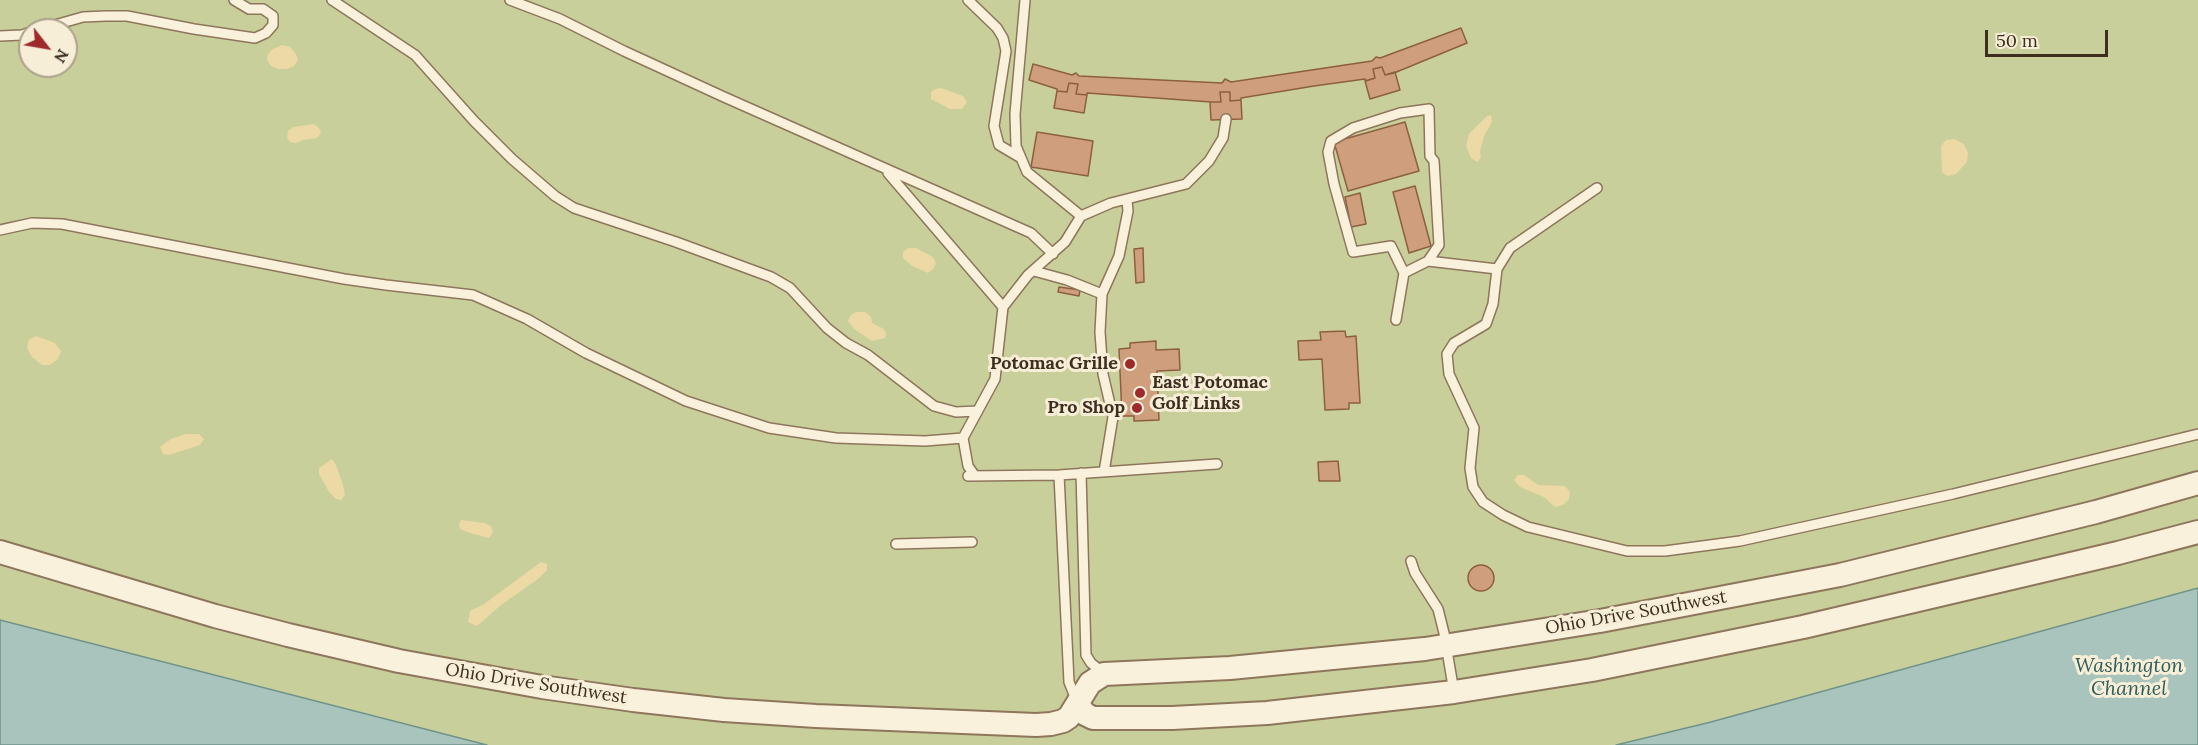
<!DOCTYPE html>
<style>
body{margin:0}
#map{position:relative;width:2198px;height:745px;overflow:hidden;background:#f0e4c8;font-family:Lora,serif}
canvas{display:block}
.north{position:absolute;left:18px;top:18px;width:60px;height:60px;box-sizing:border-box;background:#f7eed8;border:2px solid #ada18e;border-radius:50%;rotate:121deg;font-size:16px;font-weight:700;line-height:24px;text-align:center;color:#3d2e20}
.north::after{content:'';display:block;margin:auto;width:21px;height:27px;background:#9e2a2b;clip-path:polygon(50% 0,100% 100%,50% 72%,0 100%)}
.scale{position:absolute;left:1985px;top:30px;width:123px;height:27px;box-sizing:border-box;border:3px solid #3d2e20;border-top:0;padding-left:8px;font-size:18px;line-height:21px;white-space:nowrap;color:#3d2e20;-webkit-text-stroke:4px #f7eed8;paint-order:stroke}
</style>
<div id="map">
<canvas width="2198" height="745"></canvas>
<div class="north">N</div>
<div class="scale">50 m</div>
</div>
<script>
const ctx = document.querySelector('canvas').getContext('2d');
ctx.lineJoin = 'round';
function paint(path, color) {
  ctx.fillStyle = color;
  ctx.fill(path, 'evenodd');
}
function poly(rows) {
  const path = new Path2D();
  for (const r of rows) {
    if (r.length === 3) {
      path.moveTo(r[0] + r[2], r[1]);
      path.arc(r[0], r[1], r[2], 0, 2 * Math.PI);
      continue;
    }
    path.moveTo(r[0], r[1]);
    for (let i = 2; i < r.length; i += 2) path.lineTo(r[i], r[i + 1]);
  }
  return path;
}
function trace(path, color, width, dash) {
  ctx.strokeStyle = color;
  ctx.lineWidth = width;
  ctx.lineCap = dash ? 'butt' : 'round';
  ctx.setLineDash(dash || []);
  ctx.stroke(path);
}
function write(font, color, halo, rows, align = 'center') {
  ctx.font = font + ' Lora,serif';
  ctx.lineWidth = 6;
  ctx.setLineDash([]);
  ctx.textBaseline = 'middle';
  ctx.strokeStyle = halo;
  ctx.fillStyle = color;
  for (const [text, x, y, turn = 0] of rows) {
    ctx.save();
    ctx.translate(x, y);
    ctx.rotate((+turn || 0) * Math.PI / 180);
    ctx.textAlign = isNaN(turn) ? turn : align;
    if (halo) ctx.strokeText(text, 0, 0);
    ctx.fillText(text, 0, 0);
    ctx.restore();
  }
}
paint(poly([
 [0,0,2198,0,2198,588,1711,722,1616,745,487,745,0,620],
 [30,30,66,30,66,66,30,66]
]), '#c9cf9b');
paint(poly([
 [282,45,290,47,296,54,298,60,294,66,287,69,279,69,271,66,267,60,268,54,273,49],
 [941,88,963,96,967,102,962,109,950,109,931,99,931,92,935,89],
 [1491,115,1492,122,1484,136,1480,151,1481,158,1477,162,1471,158,1466,146,1469,134,1487,116],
 [314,124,319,128,321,133,317,138,303,140,296,143,290,142,287,138,288,131,293,127],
 [1954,139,1964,144,1968,153,1967,162,1956,174,1947,176,1942,172,1941,146,1946,140],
 [908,248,916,248,933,257,936,263,933,269,928,273,912,266,903,258,903,252],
 [856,312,865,312,871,317,872,323,884,329,886,334,885,338,872,341,854,329,848,321,851,315],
 [36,336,55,343,61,351,58,359,50,365,42,365,32,357,27,348,29,340],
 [186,434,199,434,204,439,200,445,169,455,163,454,160,447,171,439],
 [332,459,336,465,343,485,345,495,341,500,336,499,329,492,319,474,319,468],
 [1518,475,1524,475,1538,485,1565,486,1570,492,1569,499,1563,505,1555,507,1544,497,1520,487,1514,480],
 [461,520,484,523,491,526,493,532,489,538,467,532,460,529,459,524],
 [541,562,547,564,547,570,538,579,501,605,477,626,468,622,470,611,484,604]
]), '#ecd9a5');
const water = poly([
 [2198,588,2198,745,1616,745,1711,722,2198,588],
 [0,620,487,745,0,745,0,620]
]);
paint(water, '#a9c4bc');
trace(water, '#6f938a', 1.5);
const building = poly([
 [1461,28,1467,43,1394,73,1385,75,1382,67,1373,69,1375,78,1366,81,1365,79,1314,86,1241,98,1241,100,1230,101,1230,92,1220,92,1221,102,1211,102,1087,93,1087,95,1076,94,1078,84,1069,83,1067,92,1057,91,1057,89,1029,80,1033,64,1072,75,1076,73,1079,76,1222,83,1225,79,1231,82,1372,61,1376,57,1380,58,1461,28],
 [1382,67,1385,75,1395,72,1400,90,1370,99,1365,81,1375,78,1373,69,1382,67],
 [1069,83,1078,84,1076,94,1087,95,1084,113,1054,108,1057,91,1067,92,1069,83],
 [1220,92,1230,92,1230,101,1241,100,1242,119,1211,120,1210,102,1221,102,1220,92],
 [1405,122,1419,171,1348,191,1334,142,1405,122],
 [1037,132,1093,141,1088,176,1031,167,1037,132],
 [1415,186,1431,246,1409,253,1393,192,1415,186],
 [1360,193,1366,224,1351,227,1345,197,1360,193],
 [1143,248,1144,282,1136,283,1134,249,1143,248],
 [1059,287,1080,290,1079,296,1058,292,1059,287],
 [1345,331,1346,337,1356,336,1360,403,1349,403,1349,409,1325,410,1322,359,1299,360,1298,341,1321,340,1320,332,1345,331],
 [1156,341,1156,350,1179,349,1180,370,1157,371,1159,420,1134,421,1134,416,1122,416,1119,349,1130,348,1130,343,1156,341],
 [1338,461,1340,481,1319,481,1318,462,1338,461],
 [1481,578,13]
]);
paint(building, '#cf9f7d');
trace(building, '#8d5f41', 1.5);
const service = poly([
 [332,0,415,55,474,121,512,159,555,196,574,208,676,242,771,277,790,288,827,328,846,343,868,355,934,406,956,412,977,411],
 [510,0,560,19,624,51,724,97,1031,233,1053,254],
 [968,0,997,28,1003,38,1006,51,994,126,999,145,1021,158],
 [1025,0,1015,114,1016,146,1027,172,1081,216],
 [37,30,83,17,106,16,127,16,194,29,255,38,266,33,273,25,273,16,263,9,249,9,234,0],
 [0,36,22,35,30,32],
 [888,173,1003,307],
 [1597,188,1510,248,1497,269,1493,304,1486,324,1454,343,1447,354,1449,374,1474,428,1470,468,1473,487,1483,502,1503,515,1528,527,1627,551,1665,551,1740,541,1953,494,2198,434],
 [0,230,32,223,62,224,344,279,386,285,473,295,527,319,586,353,686,401,769,428,836,438,925,441,963,438,995,379,1003,307,1028,275,1065,242,1081,216,1111,203,1186,184,1209,161,1223,138,1226,119],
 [1428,261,1497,269],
 [1034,271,1067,280,1102,294],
 [1396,320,1404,273,1391,246,1353,252,1334,184,1328,152,1331,141,1353,128,1400,113,1429,109,1430,156,1434,161,1439,245,1428,261,1404,273],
 [963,438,968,466,975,476],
 [1104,472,1113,417,1103,374,1100,332,1102,294,1119,256,1128,211,1127,200],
 [1081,473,1086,655,1091,663,1102,672],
 [1059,475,1069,682,1077,702],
 [968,476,1059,475,1217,464],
 [896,544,972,542],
 [1411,561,1415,573,1438,609,1444,633,1454,692]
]);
const tertiary = poly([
 [0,552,215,616,288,635,399,661,542,687,633,700,724,710,816,716,1036,725,1051,724,1063,721,1069,717,1090,683,1104,674,1230,668,1425,649,1600,621,1840,575,2096,512,2198,483],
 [1078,705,1085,714,1093,718,1172,718,1267,713,1454,692,1592,670,1803,627,2118,553,2198,532]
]);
trace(service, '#8d765c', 12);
trace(tertiary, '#8d765c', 26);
trace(service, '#faf1dc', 9);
trace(tertiary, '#faf1dc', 22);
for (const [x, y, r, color] of [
 [1130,364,6,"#9e2a2b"],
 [1140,393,6,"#9e2a2b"],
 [1137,408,6,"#9e2a2b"]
]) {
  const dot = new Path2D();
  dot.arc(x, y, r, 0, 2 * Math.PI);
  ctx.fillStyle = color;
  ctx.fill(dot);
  trace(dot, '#f7eed8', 2);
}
write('bold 18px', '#3d2e20', '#f7eed8', [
 ["Potomac Grille",1118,364],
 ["East Potomac",1152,383,"left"],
 ["Golf Links",1152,404,"left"],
 ["Pro Shop",1125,408]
], 'right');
write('18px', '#3d2e20', '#f7eed8', [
 ["Ohio Drive Southwest",1636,613,-10],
 ["Ohio Drive Southwest",536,684,9]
]);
write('italic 20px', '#2f5d5a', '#f7eed8', [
 ["Washington",2129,666],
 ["Channel",2129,689]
]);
</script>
